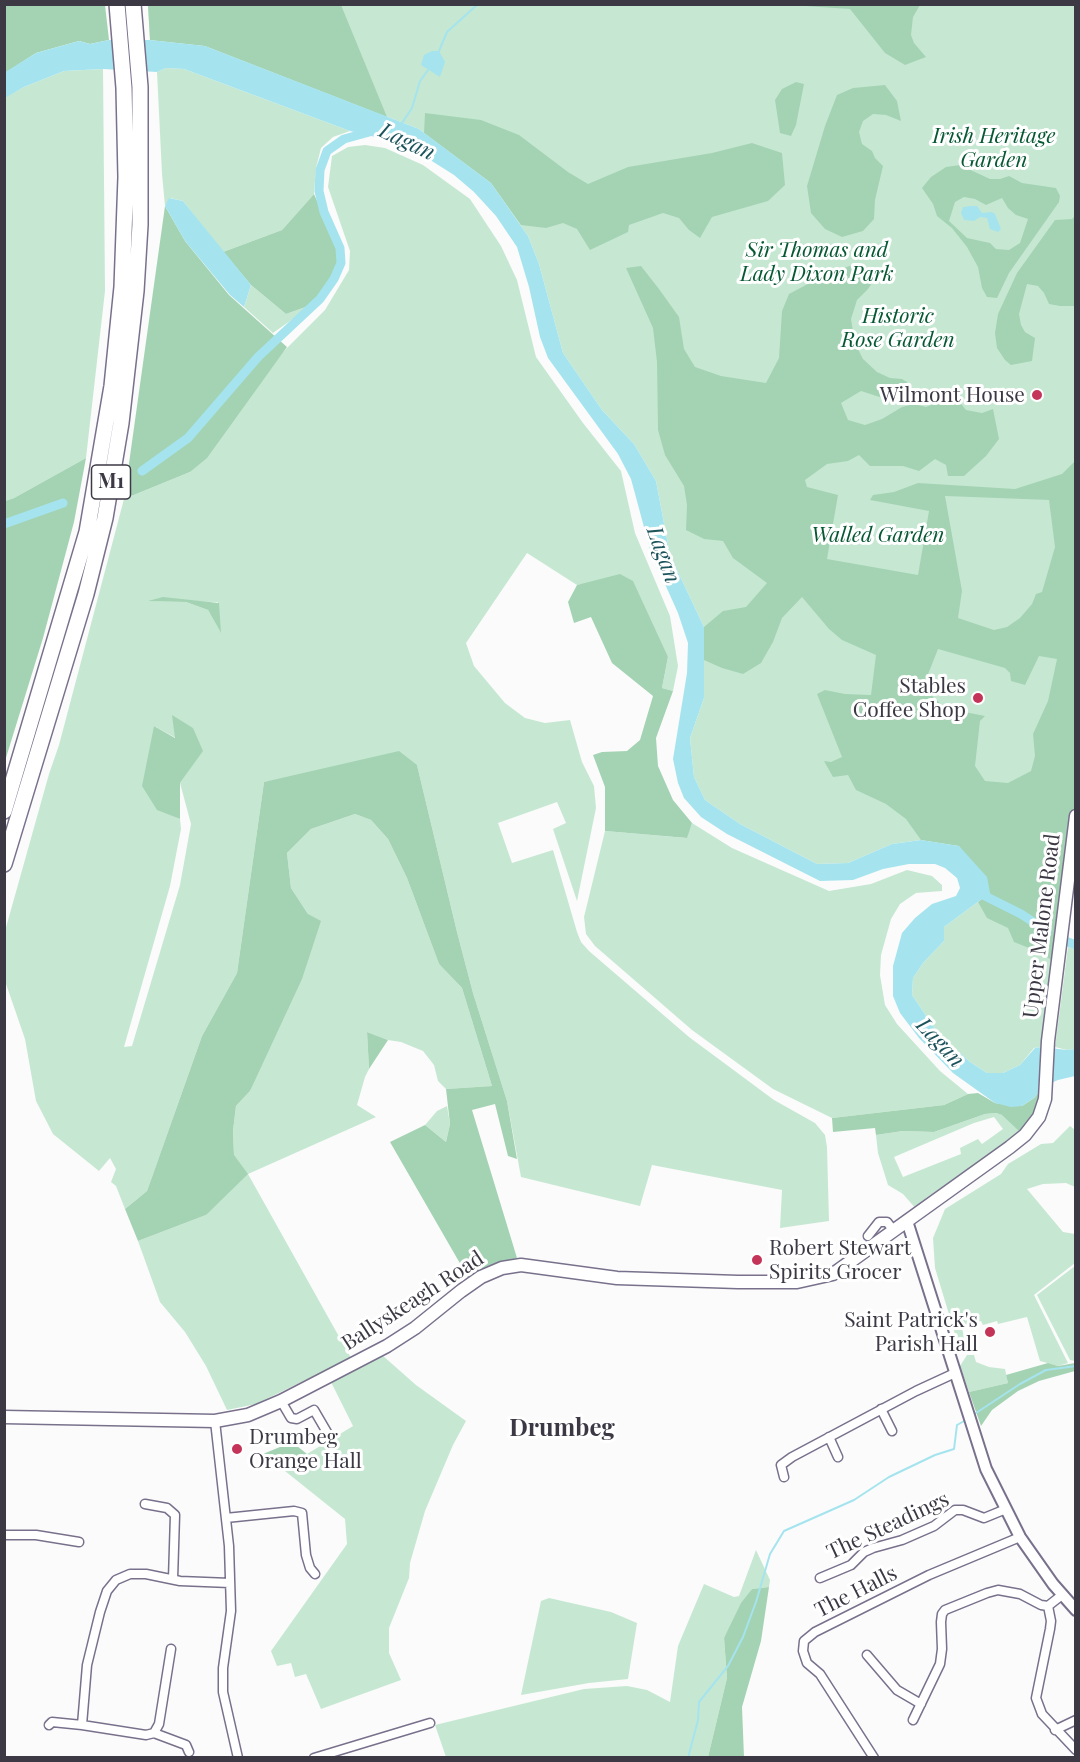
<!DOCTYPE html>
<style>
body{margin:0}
#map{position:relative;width:1080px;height:1762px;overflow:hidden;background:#fbfbfb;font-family:"Playfair Display",serif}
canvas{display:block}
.frame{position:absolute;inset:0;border:6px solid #3c3945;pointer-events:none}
</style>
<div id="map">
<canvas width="1080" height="1762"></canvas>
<div class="frame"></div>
</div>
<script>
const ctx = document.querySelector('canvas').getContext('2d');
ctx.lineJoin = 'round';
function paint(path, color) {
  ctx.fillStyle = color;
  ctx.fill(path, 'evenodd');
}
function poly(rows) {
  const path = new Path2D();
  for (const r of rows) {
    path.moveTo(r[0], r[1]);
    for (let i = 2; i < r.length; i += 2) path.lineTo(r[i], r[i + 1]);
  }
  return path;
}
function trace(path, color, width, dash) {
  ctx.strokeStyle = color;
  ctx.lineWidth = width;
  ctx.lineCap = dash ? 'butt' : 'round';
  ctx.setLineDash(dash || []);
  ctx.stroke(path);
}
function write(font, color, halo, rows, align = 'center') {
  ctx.font = font + ' "Playfair Display",serif';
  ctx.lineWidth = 6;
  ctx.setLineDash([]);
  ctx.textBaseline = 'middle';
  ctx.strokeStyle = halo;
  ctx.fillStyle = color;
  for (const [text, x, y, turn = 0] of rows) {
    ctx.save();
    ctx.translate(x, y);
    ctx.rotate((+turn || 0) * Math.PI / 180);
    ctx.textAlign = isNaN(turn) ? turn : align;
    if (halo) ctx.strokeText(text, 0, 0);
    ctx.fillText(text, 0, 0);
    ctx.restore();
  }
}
paint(poly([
 [148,5,1075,5,1075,809,1066,863,1059,950,1041,1047,1034,1048,1020,1065,1003,1073,987,1073,970,1062,937,1032,912,995,913,978,923,963,944,941,944,927,990,893,959,846,921,840,892,844,848,863,817,864,740,824,705,800,694,777,690,738,704,698,704,627,670,555,656,481,634,444,602,410,563,353,539,264,528,236,491,183,419,129,205,46,150,40],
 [166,68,184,69,350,131,333,137,321,148,316,168,314,194,282,230,223,252,183,201,170,198,165,206,162,174,157,72],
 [103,69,105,291,86,458,14,498,5,501,4,98,24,87,64,71],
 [365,145,385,148,423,165,470,199,501,246,517,280,536,357,583,423,621,471,635,533,670,616,678,666,673,691,662,688,668,657,591,583,577,585,527,553,466,643,474,666,505,703,525,718,545,723,570,720,582,762,594,786,596,808,577,901,553,829,566,823,557,802,498,823,512,863,553,850,577,932,581,942,589,951,689,1037,774,1100,815,1123,825,1135,827,1147,829,1221,780,1228,782,1190,652,1165,640,1206,521,1177,507,1101,473,993,457,932,417,765,264,782,237,973,202,1036,147,1191,125,1209,116,1186,111,1182,116,1169,110,1158,99,1171,53,1134,36,1101,25,1039,5,981,5,931,49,774,59,745,124,499,190,472,284,351,325,310,349,270,350,251,328,187,332,156,348,147],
 [150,601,218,602,220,631,208,610,186,602],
 [173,716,202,751,180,783,191,824,180,885,132,1046,124,1047,170,886,181,829,180,819,157,809,154,726,176,738],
 [251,285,286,314,314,304,273,333,244,307],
 [355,814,371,820,388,839,407,878,439,964,462,988,492,1086,446,1089,438,1081,434,1065,423,1051,401,1042,388,1040,367,1032,369,1069,365,1077,357,1105,376,1117,248,1174,351,1358,256,1404,227,1410,206,1366,185,1332,160,1302,138,1241,206,1215,234,1155,233,1131,236,1106,250,1091,308,914,291,888,287,853,311,829],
 [692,823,732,848,829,891,871,884,907,870,932,876,942,885,942,891,916,893,900,904,891,919,881,955,880,975,885,1005,897,1024,940,1071,968,1094,944,1105,832,1118,773,1089,692,1030,595,946,586,934,584,917,605,831,686,838],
 [1068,947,1075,949,1075,1049,1067,1050,1055,1047],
 [447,1106,450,1124,446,1142,425,1125,437,1111],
 [996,1113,1033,1124,926,1198,917,1210,903,1194,888,1185,878,1153,876,1135,903,1131,934,1132,985,1114],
 [994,1117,1003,1129,982,1144,978,1139,960,1148,961,1154,903,1177,894,1157,974,1123],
 [1070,1126,1075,1130,1075,1187,1066,1183,1043,1184,1027,1189,1063,1232,1075,1234,1075,1263,1034,1295,1068,1363,1058,1366,1040,1361,1027,1317,998,1324,997,1321,983,1325,981,1321,961,1325,967,1347,962,1348,958,1344,935,1268,933,1238,945,1209,1001,1174,1008,1164,1041,1144,1053,1143],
 [1075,1266,1076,1361,1075,1361,1070,1360,1037,1295],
 [382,1355,416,1385,466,1421,453,1445,425,1511,410,1563,409,1578,389,1628,389,1653,401,1680,321,1709,306,1674,295,1677,291,1663,277,1666,271,1651,347,1544,345,1519,285,1471,307,1454,353,1426,331,1382],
 [967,1355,974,1355,976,1362,989,1367,1005,1369,1008,1383,969,1392,960,1366],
 [756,1550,770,1580,769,1587,752,1589,724,1638,727,1678,708,1757,446,1757,435,1725,584,1689,627,1686,647,1690,670,1702,678,1646,704,1584,734,1597,739,1596],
 [549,1598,611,1612,637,1623,628,1679,589,1683,521,1695,541,1601]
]), '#c6e8d2');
paint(poly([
 [4,5,105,5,109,40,90,44,79,41,36,53,5,73],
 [148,5,341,5,387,117,205,46,150,40],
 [790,5,920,5,913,17,911,35,914,43,926,57,905,65,885,53,850,9],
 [796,82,804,84,796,125,791,136,780,133,775,100,782,89],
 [885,85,897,101,901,121,886,115,873,114,863,121,859,132,862,144,872,151,875,158,883,166,875,200,874,219,863,231,842,237,825,229,811,213,807,186,825,126,837,95,853,88],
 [425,113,481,120,519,135,568,172,588,184,628,167,712,153,752,143,782,153,785,185,768,201,712,217,700,238,689,230,679,218,663,213,629,225,628,232,590,250,577,229,563,223,546,228,521,225,491,183,424,133],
 [960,165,990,179,1000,179,1009,176,1022,183,1056,188,1060,196,1059,202,1009,273,997,298,987,297,982,288,978,267,967,247,952,228,937,216,933,204,922,188,931,177,946,167],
 [964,197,975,199,986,205,1002,198,1008,208,1016,215,1028,219,1020,243,1009,250,996,249,990,243,967,238,949,221,955,202],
 [314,194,339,251,338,264,325,288,314,304,286,314,251,285,223,252,282,230],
 [165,206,185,241,229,295,287,347,207,458,190,472,124,499],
 [1075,216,1075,306,1060,306,1049,304,1044,293,1038,286,1027,284,1019,314,1021,325,1025,332,1035,338,1032,361,1011,365,1005,360,997,348,995,333,998,314,1017,273,1055,220,1072,219],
 [852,265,871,268,876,277,868,289,857,300,851,319,855,343,863,359,877,372,890,378,902,379,910,384,910,391,892,401,861,391,841,403,848,420,865,425,882,419,902,407,914,404,926,407,954,395,966,410,982,413,993,409,999,439,986,456,964,476,948,476,946,465,935,459,919,471,903,466,870,466,859,455,848,461,827,464,805,480,807,487,838,495,827,559,918,575,929,511,870,500,873,495,894,492,918,483,1015,489,1062,474,1075,461,1075,809,1066,863,1053,961,1039,952,1014,942,1008,928,987,918,978,902,990,893,959,846,921,840,906,819,886,804,856,790,848,775,833,777,824,761,831,762,842,757,817,694,825,690,845,694,871,695,876,655,842,640,829,629,802,597,782,618,773,642,761,663,743,674,722,668,704,660,704,627,723,611,746,607,767,583,733,558,723,541,704,539,686,530,687,505,684,486,665,455,658,430,657,362,653,328,626,268,641,266,659,289,679,317,684,349,695,367,721,376,766,383,779,358,782,311,789,294,819,278],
 [945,496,1049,500,1055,547,1042,592,1036,594,1032,604,1020,618,1007,627,994,630,958,618,962,591],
 [938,649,1005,668,1010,673,1011,681,1025,685,1039,656,1057,659,1048,701,1033,734,1035,756,1031,771,1008,783,985,781,975,766,980,721,985,716,945,708,923,687],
 [86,458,74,522,43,638,5,761,5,501,14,498],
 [620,574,633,581,668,657,662,688,673,691,656,738,658,766,673,800,692,823,687,838,605,831,605,787,593,755,602,752,627,751,640,740,653,696,612,663,591,617,574,623,568,602,577,585],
 [163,597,219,603,221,633,208,610,186,602,148,601],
 [172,715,193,728,203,751,180,783,180,819,157,810,142,786,154,726,175,738],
 [399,751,417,765,457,932,473,993,507,1101,517,1159,508,1156,495,1104,472,1110,517,1258,487,1268,469,1279,390,1142,425,1125,446,1142,450,1124,446,1089,492,1086,462,988,439,964,407,878,388,839,371,820,355,814,311,829,287,853,291,888,308,914,321,921,302,979,250,1091,236,1106,233,1131,234,1155,248,1174,206,1215,138,1241,125,1209,147,1191,202,1036,237,973,264,782],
 [367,1032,388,1040,369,1069],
 [1044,1086,1041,1105,1029,1124,1019,1131,1002,1115,996,1113,985,1114,934,1132,903,1131,876,1135,875,1128,833,1132,832,1118,944,1105,968,1094,978,1093,995,1103,1022,1106,1034,1098],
 [1048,1363,1058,1366,1075,1363,1075,1371,1039,1381,1018,1391,992,1410,981,1426,969,1392,1008,1383,1006,1375],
 [292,1442,307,1454,285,1471,263,1454],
 [769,1587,761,1641,742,1707,744,1757,708,1757,727,1678,724,1638,741,1603,752,1589]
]), '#a4d3b4');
paint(poly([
 [109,40,150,40,205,46,419,129,491,183,528,236,539,264,563,353,602,410,634,444,656,481,670,555,704,627,704,698,690,738,694,777,705,800,740,824,817,864,848,863,892,844,921,840,959,846,987,877,990,893,944,927,944,941,923,963,913,978,912,995,937,1032,970,1062,987,1073,1003,1073,1020,1065,1035,1048,1041,1047,1067,1050,1075,1049,1075,1076,1058,1080,1044,1086,1034,1098,1022,1106,1011,1107,995,1103,953,1073,919,1038,900,1013,893,996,893,966,902,933,915,918,932,904,956,896,960,888,957,878,945,868,935,864,909,864,883,869,853,880,820,881,727,834,701,817,684,798,678,783,673,759,687,673,688,643,678,613,651,553,631,479,618,454,548,358,540,337,529,287,517,247,496,216,474,192,454,175,416,151,388,140,350,131,184,69,166,68,157,72,103,69,64,71,24,87,5,98,4,73,36,53,79,41,90,44],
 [432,51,439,51,445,62,440,77,421,65,424,55],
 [169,198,183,201,251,285,244,307,230,295,185,241,165,206],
 [971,206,977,206,982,213,992,212,995,214,1001,229,998,232,990,229,987,218,980,217,974,221,964,220,961,213,963,207]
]), '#a5e4ee');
trace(poly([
 [439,51,447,32,478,4],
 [402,123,412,108,420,81,428,70],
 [973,1415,1020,1384,1046,1370,1076,1366],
 [688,1758,698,1720,699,1702,728,1666,743,1637,756,1602,770,1554,784,1531,854,1500,889,1477,935,1455,954,1449,957,1425,966,1420]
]), '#a5e4ee', 2);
trace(poly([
 [142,471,188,438,258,357,320,299,334,279,341,263,340,248,324,212,319,191,320,170,327,151,344,139,373,131],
 [4,524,63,503],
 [977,892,1021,914,1047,931],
 [1068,942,1076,945]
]), '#a5e4ee', 9);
const minor = poly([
 [868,1236,879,1222,887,1222,894,1231],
 [281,1401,291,1418,297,1419,314,1410,328,1434],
 [881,1409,892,1431],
 [215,1421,229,1546,231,1611,223,1668,223,1692,238,1758],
 [829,1437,838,1457],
 [784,1477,781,1465,792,1457,916,1391,955,1373],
 [145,1504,167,1508,175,1515,173,1579],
 [226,1518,294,1511,302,1513,306,1555,310,1568,315,1574],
 [4,1535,36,1535,79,1542],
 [820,1578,851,1565,864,1552,873,1548,902,1540,934,1526,955,1510,963,1510,984,1518,1006,1509],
 [1048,1606,1051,1621,1050,1629,1036,1698,1042,1714,1076,1750],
 [171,1649,159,1724,154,1733,146,1735,82,1725,87,1665,100,1612,107,1591,116,1580,130,1574,146,1574,180,1581,230,1583],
 [867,1655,897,1690,921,1704],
 [913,1720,940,1664,942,1649,941,1622,942,1614,945,1610,987,1593,998,1590,1020,1594,1041,1605,1048,1606,1062,1595],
 [49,1725,52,1722,82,1725],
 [1055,1730,1076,1720],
 [154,1733,186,1745,189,1752],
 [314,1758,430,1723],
 [874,1758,820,1674,807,1663,803,1651,804,1641,815,1632,929,1575,1020,1537]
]);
const tertiary = poly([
 [907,1221,986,1469,1020,1537,1053,1584,1076,1610]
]);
const secondary = poly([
 [4,1417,215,1421,248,1415,281,1401,387,1346,415,1328,461,1291,481,1277,502,1268,521,1265,617,1278,738,1282,797,1282,833,1274,1010,1147,1025,1135,1039,1117,1045,1099,1048,1041,1076,816]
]);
const motorway = poly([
 [4,811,87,532,112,386,122,287,126,177,124,88,117,4],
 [4,864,86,594,105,518,121,423,136,291,140,225,140,87,133,4]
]);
trace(minor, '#79718c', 11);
trace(tertiary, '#79718c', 14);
trace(secondary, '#79718c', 15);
trace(motorway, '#79718c', 18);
trace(minor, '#fff', 8);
trace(tertiary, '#fff', 10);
trace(secondary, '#fff', 12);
trace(motorway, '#fff', 15);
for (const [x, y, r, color] of [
 [1037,395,6,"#c43458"],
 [978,698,6,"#c43458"],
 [757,1260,6,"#c43458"],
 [990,1332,6,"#c43458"],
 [237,1449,6,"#c43458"]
]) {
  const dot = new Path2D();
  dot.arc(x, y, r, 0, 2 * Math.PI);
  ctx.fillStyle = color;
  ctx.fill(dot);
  trace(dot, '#fff', 2);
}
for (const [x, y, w] of [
 [111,482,39]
]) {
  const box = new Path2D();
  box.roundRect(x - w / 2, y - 17, w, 34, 4.5);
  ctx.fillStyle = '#fff';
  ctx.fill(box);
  trace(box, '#3c3945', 1.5);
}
write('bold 20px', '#3c3945', null, [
 ["M1",111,482]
]);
write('italic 21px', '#065833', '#fff', [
 ["Irish Heritage",994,136],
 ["Garden",994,160],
 ["Sir Thomas and",817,250],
 ["Lady Dixon Park",817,274],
 ["Historic",898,316],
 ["Rose Garden",898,340],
 ["Walled Garden",878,535]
]);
write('21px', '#3c3945', '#fff', [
 ["Wilmont House",1025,395],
 ["Stables",966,686],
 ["Coffee Shop",966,710],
 ["Robert Stewart",769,1248,"left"],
 ["Spirits Grocer",769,1272,"left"],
 ["Saint Patrick's",978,1320],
 ["Parish Hall",978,1344],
 ["Drumbeg",249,1437,"left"],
 ["Orange Hall",249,1461,"left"]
], 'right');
write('21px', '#3c3945', '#fff', [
 ["Upper Malone Road",1042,926,-83],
 ["Ballyskeagh Road",413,1301,-33],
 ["The Steadings",888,1526,-25],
 ["The Halls",856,1592,-27]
]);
write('italic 22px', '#1d535b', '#fff', [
 ["Lagan",407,142,25],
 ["Lagan",663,555,70],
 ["Lagan",940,1043,47]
]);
write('bold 24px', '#3c3945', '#fff', [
 ["Drumbeg",562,1429]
]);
</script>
